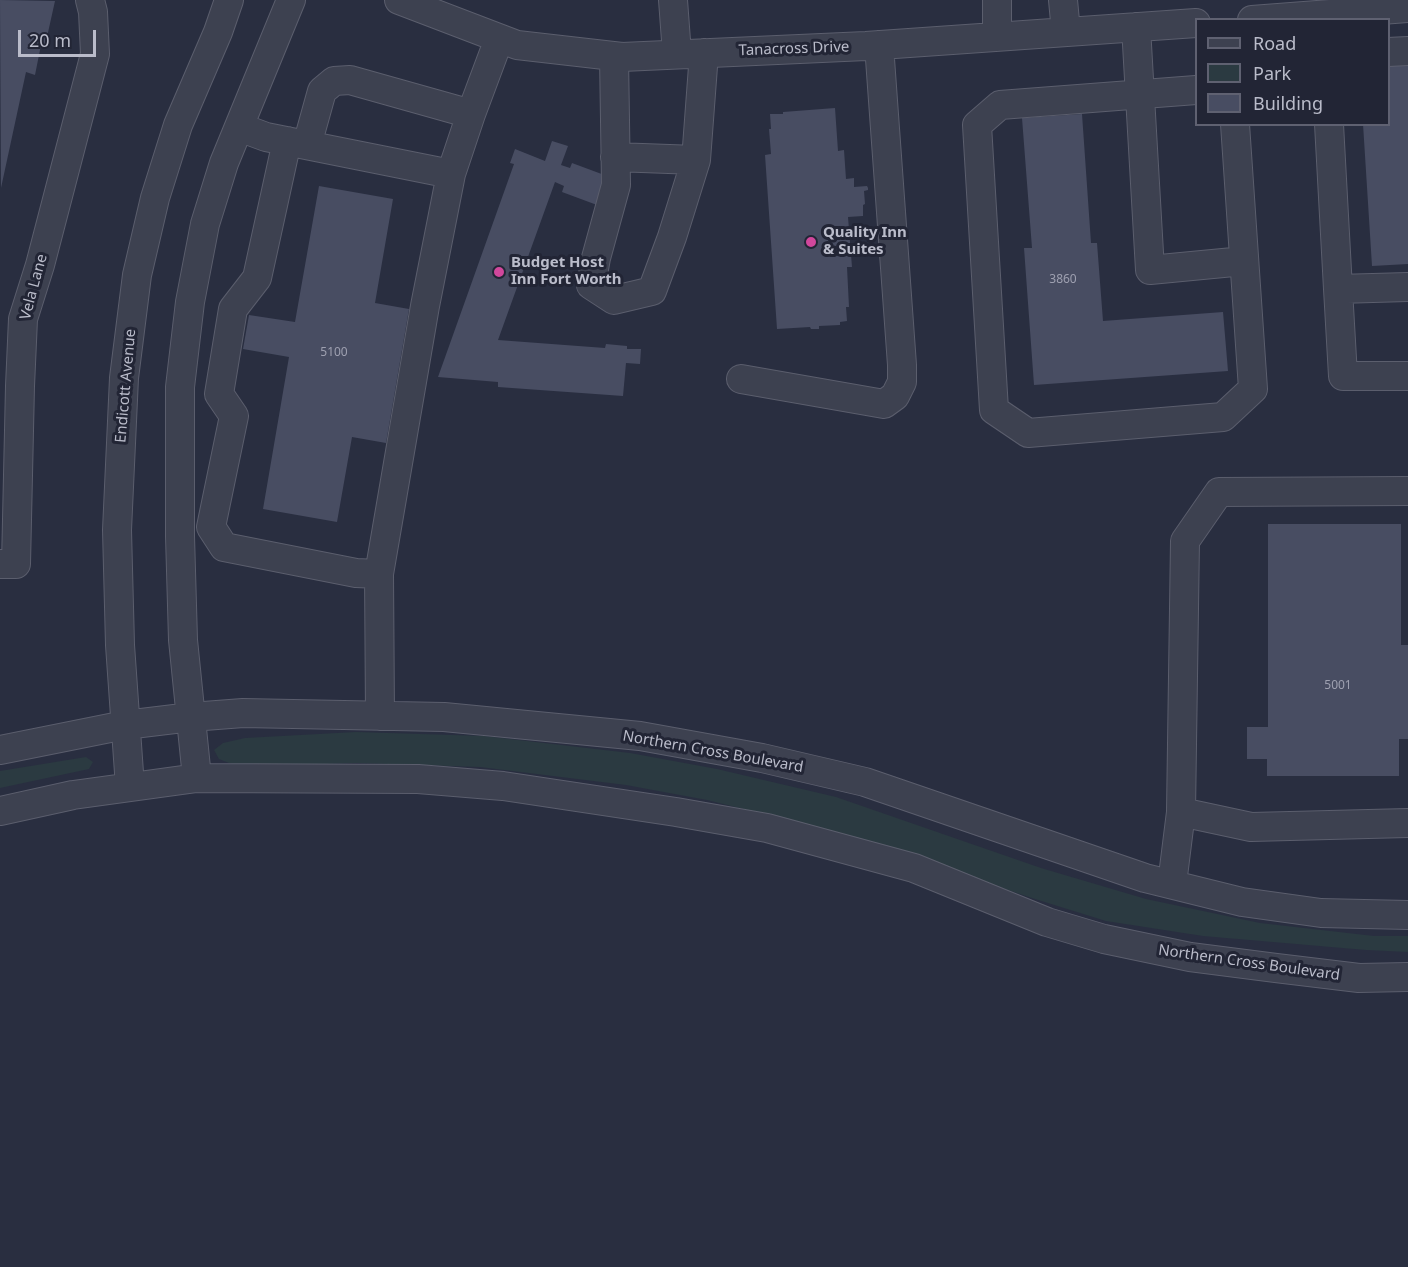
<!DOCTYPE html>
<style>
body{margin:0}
#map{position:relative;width:1408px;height:1267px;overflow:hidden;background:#292e40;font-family:"Noto Sans",sans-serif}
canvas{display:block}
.legend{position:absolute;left:1195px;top:18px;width:195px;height:108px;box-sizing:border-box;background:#222535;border:2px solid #5f6171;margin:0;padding:8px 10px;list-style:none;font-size:18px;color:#babcca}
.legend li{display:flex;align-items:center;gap:12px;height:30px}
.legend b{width:30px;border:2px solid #5f6171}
.scale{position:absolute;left:18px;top:30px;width:78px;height:27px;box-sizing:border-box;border:3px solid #babcca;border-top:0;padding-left:8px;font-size:18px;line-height:21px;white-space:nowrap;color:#babcca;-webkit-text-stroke:4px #222535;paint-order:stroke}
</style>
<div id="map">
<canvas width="1408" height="1267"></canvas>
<ul class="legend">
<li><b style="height:8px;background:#3d4150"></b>Road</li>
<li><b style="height:16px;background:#2b3a41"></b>Park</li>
<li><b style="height:16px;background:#484d62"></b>Building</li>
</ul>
<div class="scale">20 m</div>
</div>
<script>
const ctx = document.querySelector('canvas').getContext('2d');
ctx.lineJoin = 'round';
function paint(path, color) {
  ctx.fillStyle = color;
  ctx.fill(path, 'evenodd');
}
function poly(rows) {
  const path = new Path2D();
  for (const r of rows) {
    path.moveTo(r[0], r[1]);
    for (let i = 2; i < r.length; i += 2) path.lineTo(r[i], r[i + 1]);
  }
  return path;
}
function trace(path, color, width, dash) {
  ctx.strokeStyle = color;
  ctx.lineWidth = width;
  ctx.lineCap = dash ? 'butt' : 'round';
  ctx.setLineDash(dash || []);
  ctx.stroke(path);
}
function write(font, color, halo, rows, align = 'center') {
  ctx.font = font + ' "Noto Sans",sans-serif';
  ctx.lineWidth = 6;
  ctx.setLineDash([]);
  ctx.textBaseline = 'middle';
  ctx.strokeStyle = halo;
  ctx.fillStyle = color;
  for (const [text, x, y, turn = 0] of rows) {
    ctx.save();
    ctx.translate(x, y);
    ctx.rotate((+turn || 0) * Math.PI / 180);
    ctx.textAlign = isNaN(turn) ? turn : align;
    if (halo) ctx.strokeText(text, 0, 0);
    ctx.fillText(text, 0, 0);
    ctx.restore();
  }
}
paint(poly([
 [356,732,484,736,630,753,717,769,836,797,1041,868,1146,899,1260,923,1374,936,1408,936,1408,952,1366,950,1203,936,1106,921,1035,899,825,829,707,800,626,785,480,767,356,763,239,767,219,759,214,750,223,743,245,738],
 [86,757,93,762,89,769,0,788,0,771]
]), '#2b3a41');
paint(poly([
 [0,0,55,1,45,46,41,45,35,75,26,72,1,188],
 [1408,62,1408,264,1372,266,1363,124,1388,124,1388,63],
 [835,108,838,151,844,150,846,179,854,178,854,187,867,186,868,188,868,190,864,191,865,204,863,205,863,216,848,217,852,267,847,267,849,307,846,307,847,321,840,322,840,325,819,326,819,329,811,329,810,327,777,329,765,155,771,154,769,129,771,129,770,114,783,114,783,112],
 [1082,114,1091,243,1097,243,1103,321,1223,312,1228,371,1034,385,1024,248,1032,248,1022,118],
 [552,141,568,146,561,165,570,168,572,163,607,176,597,205,562,192,564,186,555,182,498,340,605,348,606,344,627,346,627,349,641,349,640,364,626,363,623,396,498,387,498,382,438,377,514,164,510,163,515,149,545,161],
 [319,186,393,199,375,303,409,309,386,443,352,437,337,522,263,509,289,357,243,349,249,315,295,322],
 [1268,524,1401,524,1401,645,1408,645,1408,739,1399,739,1399,776,1267,776,1267,759,1247,759,1247,727,1268,727]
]), '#484d62');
const minor = poly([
 [399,0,517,45,622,57,866,46,1196,23],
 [673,0,677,54],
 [1063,0,1066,32],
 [1252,20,1408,8],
 [1136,27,1150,270,1244,261],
 [997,37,997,0],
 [1388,52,1408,51],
 [614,56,616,185,596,258,591,285,614,300,652,291,672,237,696,160,704,53],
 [1196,90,1000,105,977,125,994,410,1028,433,1223,417,1253,389,1235,124],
 [1329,124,1338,289,1408,287],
 [239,127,266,137,451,174],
 [287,141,257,278,233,309,219,394,234,416,211,527,224,547,356,573,379,574,425,306,451,174,471,114,499,39],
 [307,145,322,91,334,81,350,80,471,114],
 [615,157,696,160],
 [1338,289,1343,376,1408,376],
 [741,379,884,404,895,396,902,382,902,365,879,45],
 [0,564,16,564,20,386,23,319,40,265,95,54,93,12,90,0],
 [379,574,380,716],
 [0,750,125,725,191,717,243,713,444,717,640,736,762,758,865,782,1145,878,1242,902,1321,913,1408,915],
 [197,778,183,640,180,536,180,387,190,302,205,224,224,163,291,0],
 [130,787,120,645,117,530,124,378,137,275,155,198,178,125,218,32,229,0],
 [0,811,73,795,197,778,418,779,503,786,676,812,767,828,914,868,1047,922,1104,939,1190,957,1276,968,1359,978,1408,977],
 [1181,812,1251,827,1408,823],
 [1172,884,1181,812,1185,541,1219,492,1408,491]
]);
trace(minor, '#5b5e6d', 30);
trace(minor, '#3d4150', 28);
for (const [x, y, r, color] of [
 [811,242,6,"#d1479c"],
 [499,272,6,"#d1479c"]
]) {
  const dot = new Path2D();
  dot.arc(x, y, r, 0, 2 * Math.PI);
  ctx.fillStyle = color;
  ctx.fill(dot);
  trace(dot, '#222535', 2);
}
write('12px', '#9ea0b0', null, [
 ["3860",1063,280],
 ["5100",334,353],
 ["5001",1338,686]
]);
write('15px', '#babcca', '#222535', [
 ["Tanacross Drive",794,49,-2],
 ["Vela Lane",34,287,-75],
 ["Endicott Avenue",126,386,-85],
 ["Northern Cross Boulevard",713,752,10],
 ["Northern Cross Boulevard",1249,963,8]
]);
write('bold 15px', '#babcca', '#222535', [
 ["Quality Inn",823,233],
 ["& Suites",823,250],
 ["Budget Host",511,263],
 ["Inn Fort Worth",511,280]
], 'left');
</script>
